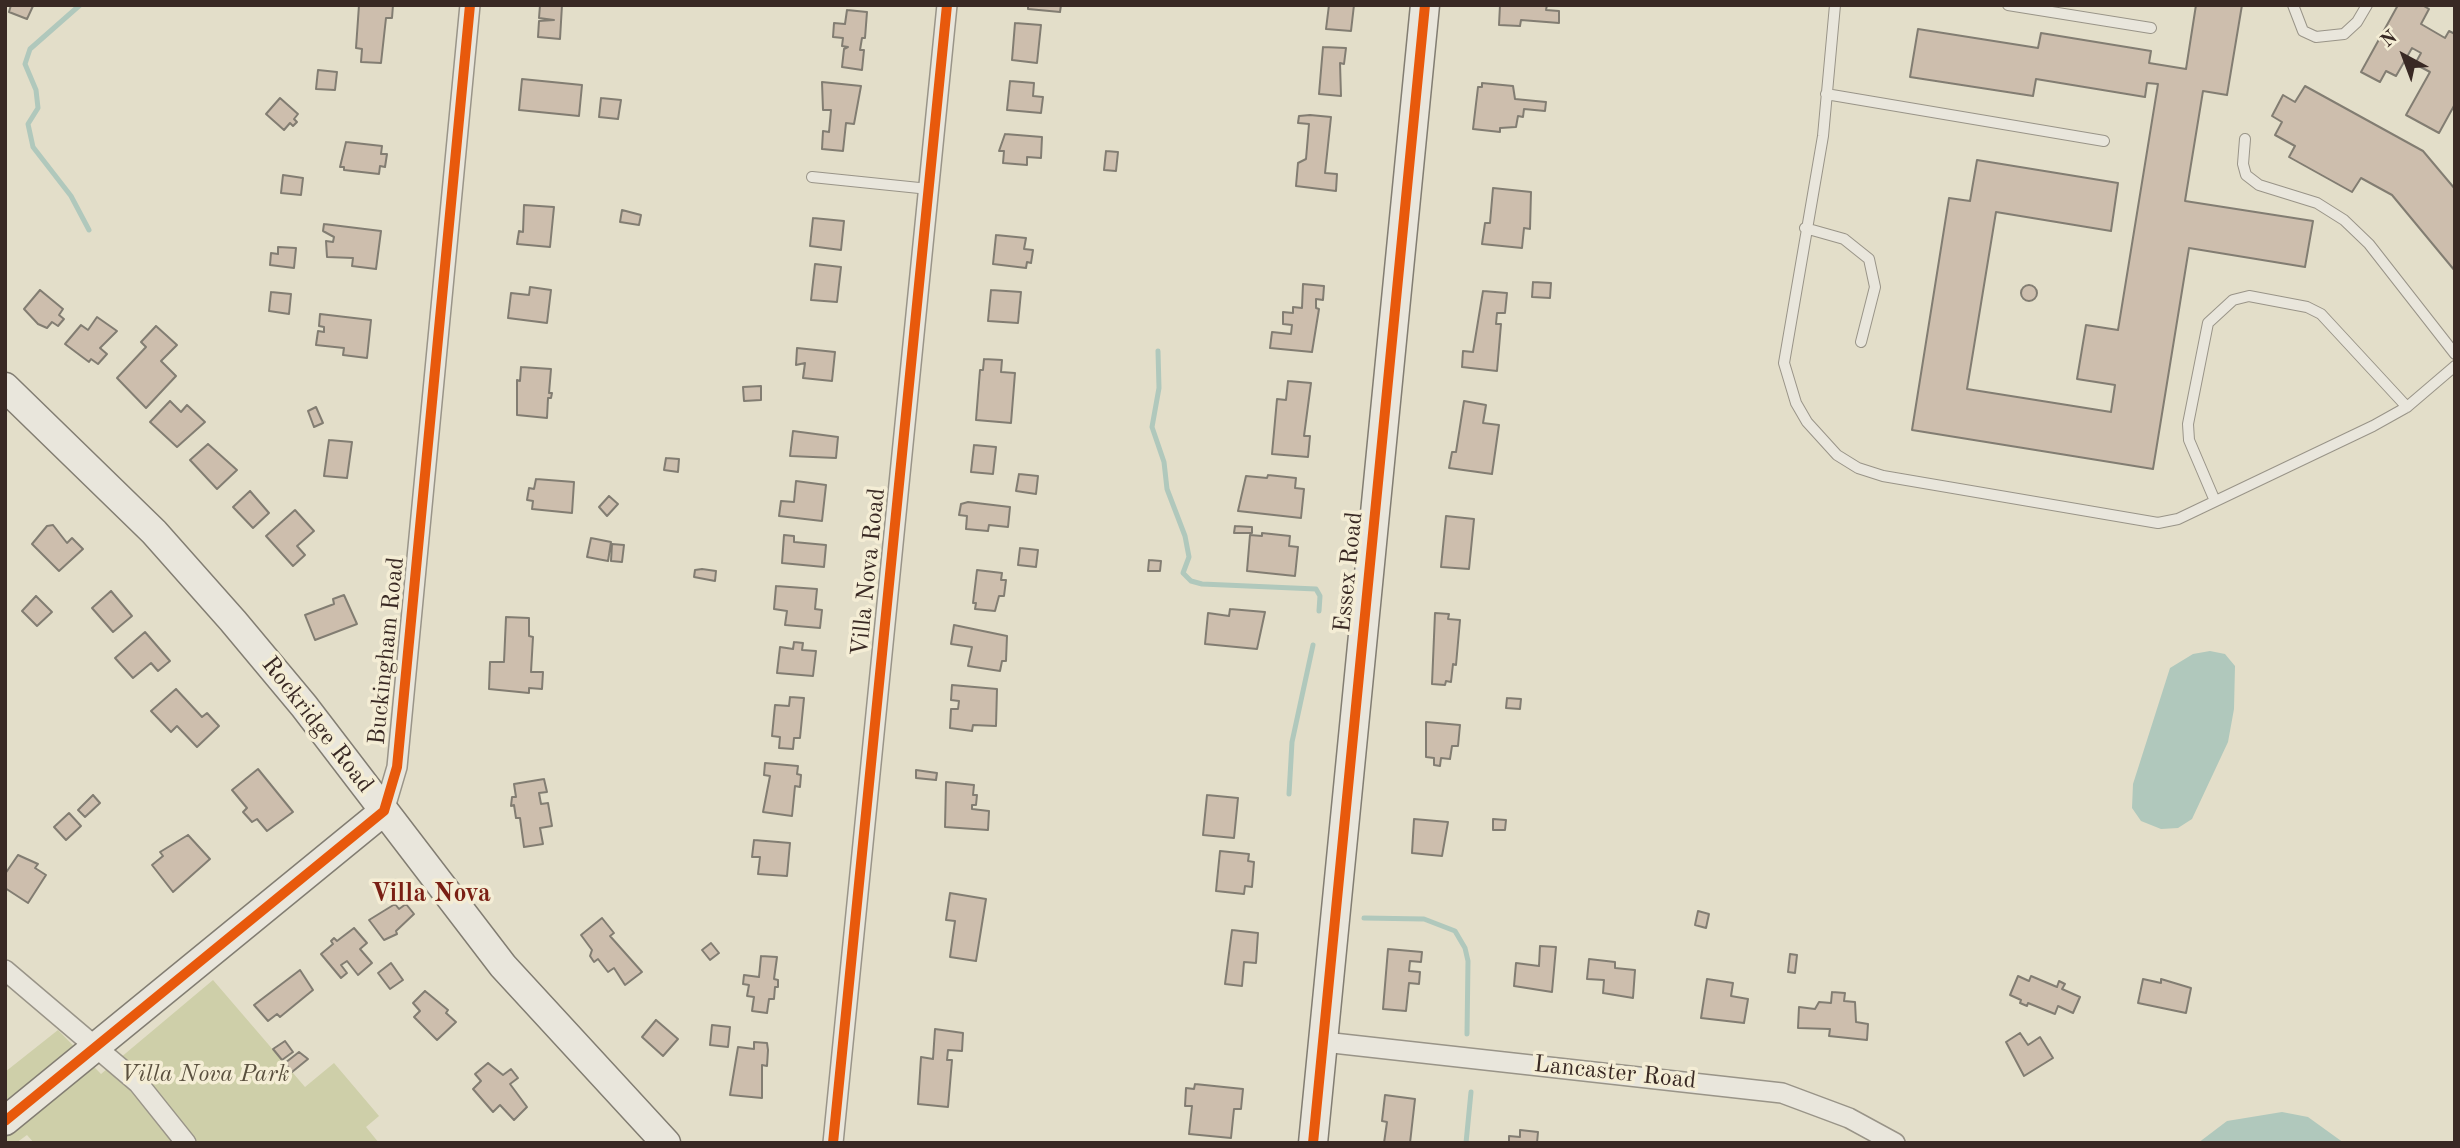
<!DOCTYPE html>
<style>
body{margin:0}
#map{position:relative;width:2460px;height:1148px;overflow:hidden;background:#e3dec9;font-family:"Old Standard TT",serif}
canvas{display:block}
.frame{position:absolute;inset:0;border:7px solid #392924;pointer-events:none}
.north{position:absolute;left:2369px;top:21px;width:70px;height:70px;-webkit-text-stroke:5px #f4edd5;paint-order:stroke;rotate:319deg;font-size:19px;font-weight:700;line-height:28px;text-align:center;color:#392924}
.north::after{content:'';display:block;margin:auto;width:24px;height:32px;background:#392924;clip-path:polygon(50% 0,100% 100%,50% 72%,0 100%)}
</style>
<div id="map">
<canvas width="2460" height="1148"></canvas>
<div class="frame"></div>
<div class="north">N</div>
</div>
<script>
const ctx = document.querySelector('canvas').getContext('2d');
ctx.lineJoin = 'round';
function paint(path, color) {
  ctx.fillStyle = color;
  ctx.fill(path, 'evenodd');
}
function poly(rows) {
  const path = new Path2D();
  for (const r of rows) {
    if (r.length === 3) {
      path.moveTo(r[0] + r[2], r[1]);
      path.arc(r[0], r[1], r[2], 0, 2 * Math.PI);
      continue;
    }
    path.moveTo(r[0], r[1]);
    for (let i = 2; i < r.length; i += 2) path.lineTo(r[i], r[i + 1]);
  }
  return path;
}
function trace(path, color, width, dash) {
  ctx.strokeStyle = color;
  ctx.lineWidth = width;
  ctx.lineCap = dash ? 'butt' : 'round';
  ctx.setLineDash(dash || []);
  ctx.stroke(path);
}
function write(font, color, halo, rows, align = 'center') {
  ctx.font = font + ' "Old Standard TT",serif';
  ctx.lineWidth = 7;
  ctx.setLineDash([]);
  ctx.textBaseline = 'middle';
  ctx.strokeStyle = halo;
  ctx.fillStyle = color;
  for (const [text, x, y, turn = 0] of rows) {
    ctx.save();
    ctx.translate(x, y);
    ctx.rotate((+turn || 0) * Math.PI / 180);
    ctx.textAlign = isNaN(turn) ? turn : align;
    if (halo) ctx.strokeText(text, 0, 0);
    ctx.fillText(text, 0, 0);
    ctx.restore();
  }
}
paint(poly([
 [213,980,305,1087,334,1063,379,1116,366,1127,379,1143,34,1143,27,1135,16,1143,5,1143,5,1072,58,1030,101,1074]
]), '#cecfa9');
paint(poly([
 [2210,651,2225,654,2235,666,2234,709,2228,742,2192,819,2178,828,2161,829,2141,821,2132,808,2133,784,2170,668,2193,654],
 [2282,1112,2308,1117,2344,1143,2198,1143,2227,1121]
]), '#b0c8bc');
trace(poly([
 [80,5,30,49,25,64,36,90,38,108,28,124,33,147,71,196,89,230],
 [1158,351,1159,388,1152,427,1164,462,1167,489,1185,536,1189,557,1183,573,1191,581,1202,584,1316,589,1320,596,1319,611],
 [1289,794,1292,742,1313,645],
 [1364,918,1424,919,1455,931,1465,948,1468,961,1467,1034],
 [1466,1143,1471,1092]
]), '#b0c8bc', 5);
const building = poly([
 [11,5,32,5,33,6,27,19,9,12,11,5],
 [359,5,393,5,392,18,386,18,381,63,361,62,362,49,356,48,359,5],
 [540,5,562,5,560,39,538,37,539,21,554,20,539,18,540,5],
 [1028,5,1061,5,1060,12,1028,9,1028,5],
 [1329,5,1354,5,1351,31,1326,29,1329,5],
 [1500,5,1547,5,1546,10,1559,11,1559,23,1521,20,1520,26,1499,25,1500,5],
 [2196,5,2242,5,2227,95,2203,91,2185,201,2313,221,2305,267,2189,248,2153,469,1912,430,1949,198,1970,201,1977,160,2118,183,2111,231,1996,212,1967,389,2111,412,2115,385,2077,379,2086,325,2118,330,2158,84,2147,83,2145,97,2036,79,2033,96,1910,77,1918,29,2038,48,2041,33,2151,51,2149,63,2186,69,2196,5],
 [2398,5,2422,5,2429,9,2421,24,2445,38,2449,31,2455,34,2455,104,2439,133,2406,115,2430,72,2415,64,2421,53,2412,48,2396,76,2386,71,2380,82,2361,72,2398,5],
 [847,10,867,12,865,38,862,38,860,50,864,50,862,70,842,67,844,49,848,47,842,46,843,38,833,37,834,23,845,24,847,10],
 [1015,23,1041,25,1037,63,1012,60,1015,23],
 [1323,47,1346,48,1344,64,1340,63,1341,96,1319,94,1323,47],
 [318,70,337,72,335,90,316,89,318,70],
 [522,79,582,85,579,116,519,110,522,79],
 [1010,81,1034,83,1033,96,1043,97,1041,113,1007,110,1010,81],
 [822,82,861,86,854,124,846,123,843,151,822,149,823,131,829,132,831,110,823,110,822,82],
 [1482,83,1513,86,1515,99,1546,102,1545,111,1524,109,1523,117,1518,116,1516,127,1500,128,1500,132,1473,129,1478,87,1482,87,1482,83],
 [2305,86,2423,151,2455,189,2455,271,2392,195,2361,178,2352,192,2289,157,2295,146,2275,135,2282,122,2272,116,2283,95,2295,102,2305,86],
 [280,98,298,114,294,119,297,122,293,126,290,123,284,130,266,114,280,98],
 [601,98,621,100,618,119,599,117,601,98],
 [1310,115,1331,117,1325,173,1337,174,1336,191,1296,186,1298,163,1306,159,1309,124,1298,123,1299,116,1310,115],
 [1005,134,1042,137,1041,158,1027,157,1027,165,1003,163,1004,151,999,151,1005,134],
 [346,142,382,146,381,154,387,154,385,167,380,166,379,174,344,170,344,167,340,167,346,142],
 [1106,151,1118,152,1116,171,1104,170,1106,151],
 [283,175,303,178,301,195,281,193,283,175],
 [1493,188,1531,192,1530,229,1524,228,1522,248,1482,244,1485,223,1490,223,1493,188],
 [524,205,554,207,550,247,517,244,519,231,523,232,524,205],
 [622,210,641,215,639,225,620,222,622,210],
 [813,218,844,221,841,250,810,246,813,218],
 [324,224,381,231,376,269,352,266,353,258,327,257,326,241,333,242,334,237,323,231,324,224],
 [996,235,1026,238,1024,249,1033,250,1031,263,1027,262,1026,268,993,264,996,235],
 [278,247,296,248,294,268,270,265,271,253,278,254,278,247],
 [815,264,841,267,837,302,811,300,815,264],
 [1533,282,1551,283,1550,298,1532,297,1533,282],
 [1303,284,1324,286,1323,300,1316,299,1316,308,1319,309,1312,352,1270,348,1272,332,1291,334,1292,325,1283,324,1283,312,1293,313,1293,307,1302,308,1303,284],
 [2029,293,8],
 [530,287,551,290,547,323,508,318,511,293,529,295,530,287],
 [40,290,63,309,59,315,64,319,58,326,52,322,47,328,38,324,24,309,40,290],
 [991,290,1021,292,1018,323,988,321,991,290],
 [1483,291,1507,293,1505,313,1497,313,1496,324,1501,324,1497,371,1462,367,1463,351,1473,352,1483,291],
 [271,292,291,294,289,314,269,311,271,292],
 [320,314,371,320,367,358,343,355,344,348,316,345,318,331,324,332,324,327,319,326,320,314],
 [97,317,117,331,100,348,107,354,98,364,91,359,89,362,65,344,81,325,88,330,97,317],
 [156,326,177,345,161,361,176,376,146,408,117,378,146,347,141,342,156,326],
 [797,348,835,352,832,381,803,378,805,363,796,365,797,348],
 [984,359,1002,360,1001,372,1015,373,1011,423,976,420,980,370,983,370,984,359],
 [521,367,551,369,549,393,552,393,551,398,548,398,547,418,517,415,517,380,520,381,521,367],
 [1288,381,1311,383,1304,436,1310,436,1308,457,1272,454,1277,399,1286,400,1288,381],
 [761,386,761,400,744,401,743,387,761,386],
 [170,401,181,412,187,405,205,422,177,447,150,422,170,401],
 [1464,401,1486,405,1483,423,1499,425,1492,474,1449,468,1452,452,1456,452,1464,401],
 [316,407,323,423,314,427,308,411,316,407],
 [793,431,838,437,836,458,790,456,793,431],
 [329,440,352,442,347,478,324,476,329,440],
 [208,444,237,470,217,489,190,460,208,444],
 [974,445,996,447,993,474,971,472,974,445],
 [666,458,679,459,678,472,664,470,666,458],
 [1019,474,1038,476,1036,494,1016,491,1019,474],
 [1268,475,1296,478,1295,488,1304,489,1301,518,1238,511,1246,476,1267,478,1268,475],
 [536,479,574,482,572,513,532,509,533,501,527,500,529,488,534,489,536,479],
 [796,481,826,485,822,521,779,516,781,501,794,502,796,481],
 [250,491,269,513,253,528,233,507,250,491],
 [609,496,618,504,607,516,599,507,609,496],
 [968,502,1010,507,1008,527,989,525,988,531,966,529,967,516,959,515,961,504,968,502],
 [295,510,314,531,297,546,305,555,293,566,266,536,295,510],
 [1446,516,1474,519,1469,569,1441,567,1446,516],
 [53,525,67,543,72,538,83,549,59,571,32,544,47,526,53,525],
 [1235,526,1252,527,1252,533,1234,533,1235,526],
 [1262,533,1290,536,1289,546,1298,547,1295,576,1247,571,1250,535,1262,536,1262,533],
 [784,535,794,536,794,542,826,545,824,567,782,563,784,535],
 [591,538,611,542,608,561,587,557,591,538],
 [612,544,624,545,622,562,611,561,612,544],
 [1020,548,1038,550,1036,567,1018,565,1020,548],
 [1149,560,1161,561,1160,571,1148,571,1149,560],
 [702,569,716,571,715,581,694,577,695,570,702,569],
 [977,570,1002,573,1001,580,1006,580,1004,596,999,596,995,611,975,609,976,603,973,603,977,570],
 [776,586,817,589,815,609,822,610,820,628,785,625,787,611,774,609,776,586],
 [111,591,132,616,113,632,92,608,111,591],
 [344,595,357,624,315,640,305,615,334,604,333,599,344,595],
 [36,596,52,612,37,626,22,611,36,596],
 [1230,609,1265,612,1257,649,1205,644,1208,613,1229,616,1230,609],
 [1435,613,1449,614,1448,619,1460,620,1456,665,1453,664,1451,682,1446,681,1445,685,1432,684,1435,613],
 [506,617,529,618,529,636,533,637,531,672,543,672,542,689,529,688,529,693,489,689,490,662,504,662,506,617],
 [954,625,1007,636,1006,661,1002,661,1000,671,968,666,972,647,951,644,954,625],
 [145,632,170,661,158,671,151,663,133,678,115,658,145,632],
 [794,642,803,643,802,650,816,651,813,676,777,673,780,647,793,649,794,642],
 [952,685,997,689,996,726,973,725,972,731,950,728,951,709,958,709,959,701,951,700,952,685],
 [176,689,202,717,207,713,219,726,197,747,177,726,171,732,151,711,176,689],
 [790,697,804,698,800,738,794,738,793,749,779,748,780,737,772,736,775,705,789,706,790,697],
 [1507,698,1521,699,1520,709,1506,708,1507,698],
 [1426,722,1460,725,1458,746,1452,746,1450,759,1441,758,1440,766,1434,765,1434,758,1426,757,1426,722],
 [765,763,798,766,797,774,801,775,800,787,795,786,792,816,763,812,770,776,764,775,765,763],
 [258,769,293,812,267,831,257,819,252,822,243,812,247,808,232,790,258,769],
 [916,770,937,773,936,780,916,778,916,770],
 [544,779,547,792,539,793,541,804,548,803,552,826,540,828,543,844,524,847,520,818,516,818,514,805,511,806,512,797,516,797,514,784,544,779],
 [946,782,974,785,973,795,977,795,976,805,972,805,972,809,989,811,988,830,945,827,946,782],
 [93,795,100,803,85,817,78,810,93,795],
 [1207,795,1238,798,1234,838,1203,835,1207,795],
 [69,813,81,826,66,840,54,827,69,813],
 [1414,819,1448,822,1442,856,1412,853,1414,819],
 [1493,819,1506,820,1505,830,1493,830,1493,819],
 [188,835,210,859,173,892,152,865,163,856,160,852,188,835],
 [754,840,790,843,787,876,758,874,760,857,752,857,754,840],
 [1220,851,1249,854,1248,861,1254,862,1252,887,1245,886,1244,894,1216,891,1220,851],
 [18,855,38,864,35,868,46,875,28,903,5,888,5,874,18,855],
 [950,893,986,899,976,961,950,957,955,921,946,920,950,893],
 [395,904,399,909,406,904,414,914,396,931,397,934,384,940,369,920,395,904],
 [1698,911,1709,914,1706,928,1695,925,1698,911],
 [602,918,614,933,610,936,642,972,625,985,614,968,608,972,598,959,594,962,590,956,592,950,581,935,602,918],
 [354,928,367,943,360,949,372,963,358,975,347,961,341,965,347,973,341,978,321,954,333,944,331,941,334,938,337,941,354,928],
 [1232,930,1258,933,1256,963,1244,962,1242,986,1225,984,1232,930],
 [711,943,719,953,710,960,702,950,711,943],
 [1540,946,1556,947,1552,992,1514,986,1516,963,1539,966,1540,946],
 [1388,949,1422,952,1421,962,1410,961,1409,971,1420,972,1419,984,1409,983,1406,1011,1383,1009,1388,949],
 [1790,954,1797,955,1795,973,1788,972,1790,954],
 [761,956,777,957,774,979,778,980,778,987,775,987,774,999,769,999,767,1013,752,1011,754,997,747,996,749,985,743,984,744,975,759,977,761,956],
 [1589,959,1615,962,1615,968,1635,970,1633,998,1603,993,1604,980,1587,979,1589,959],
 [391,963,403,980,390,989,378,973,391,963],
 [300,970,313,990,280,1017,277,1014,268,1021,254,1005,300,970],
 [2018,976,2029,981,2031,976,2057,987,2059,981,2065,984,2062,989,2080,997,2073,1013,2058,1006,2055,1014,2028,1003,2027,1006,2020,1003,2021,1000,2010,995,2018,976],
 [1707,979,1733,983,1731,996,1748,999,1744,1023,1701,1018,1707,979],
 [2143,979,2161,983,2161,979,2191,988,2186,1013,2138,1003,2143,979],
 [425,991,448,1010,446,1013,456,1022,437,1040,414,1017,420,1011,413,1003,425,991],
 [1832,992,1845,993,1844,1001,1855,1002,1856,1022,1868,1024,1867,1040,1829,1036,1830,1029,1798,1028,1799,1007,1815,1009,1819,1002,1831,1003,1832,992],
 [656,1020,678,1039,663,1056,642,1037,656,1020],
 [712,1025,730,1027,728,1047,710,1045,712,1025],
 [935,1029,963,1033,962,1051,948,1050,947,1060,952,1060,948,1107,918,1104,921,1057,933,1059,935,1029],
 [2020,1033,2028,1045,2040,1037,2053,1058,2024,1076,2006,1042,2020,1033],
 [285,1041,293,1052,282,1060,273,1049,285,1041],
 [754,1042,767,1043,768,1050,767,1066,762,1065,762,1098,730,1095,738,1047,754,1049,754,1042],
 [299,1052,308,1059,292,1072,285,1063,299,1052],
 [488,1063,503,1075,511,1069,518,1078,510,1084,527,1107,514,1120,500,1105,493,1112,473,1089,481,1081,475,1074,488,1063],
 [1195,1084,1243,1089,1241,1109,1234,1109,1231,1138,1189,1134,1192,1106,1185,1106,1186,1088,1194,1089,1195,1084],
 [1385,1095,1415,1099,1410,1143,1384,1143,1387,1122,1382,1121,1385,1095],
 [1520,1130,1538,1132,1537,1143,1481,1143,1509,1142,1509,1136,1520,1137,1520,1130]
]);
paint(building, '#cdbead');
trace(building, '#827d72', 2);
const lane = poly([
 [1835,5,1823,136,1784,363,1796,403,1807,422,1837,455,1858,468,1883,476,2158,523,2178,519,2373,426,2407,407,2455,366],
 [2008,5,2151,28],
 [2293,5,2303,31,2316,37,2344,34,2357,22,2367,5],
 [1826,94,2104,141],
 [2245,139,2243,164,2246,175,2259,185,2317,203,2344,220,2369,244,2455,354],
 [812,177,929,189],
 [1805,228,1844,239,1869,259,1875,287,1861,342],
 [2215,501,2189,440,2188,424,2208,323,2233,300,2249,296,2307,307,2321,314,2407,407]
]);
const street = poly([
 [384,811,397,767,470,5],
 [5,970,138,1083,186,1143],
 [1324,1042,1782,1093,1849,1118,1895,1143],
 [833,1143,947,5]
]);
const secondary = poly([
 [5,387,154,532,233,621,304,706,503,966,666,1143],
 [5,1121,384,811],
 [1313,1143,1425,5]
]);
trace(lane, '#999488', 12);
trace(street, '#999488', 22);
trace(secondary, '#827d72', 31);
trace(lane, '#e9e6dc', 10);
trace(street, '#e9e6dc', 19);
trace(secondary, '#e9e6dc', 28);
trace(poly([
 [5,1121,384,811,397,767,470,5],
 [833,1143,947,5],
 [1313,1143,1425,5]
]), '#e8590c', 10);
write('24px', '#392924', '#f4edd5', [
 ["Villa Nova Road",869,572,-84],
 ["Essex Road",1349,572,-84],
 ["Buckingham Road",387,651,-84],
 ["Rockridge Road",317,725,52],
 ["Lancaster Road",1615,1073,6]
]);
write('italic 24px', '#5a503f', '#f4edd5', [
 ["Villa Nova Park",205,1075]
]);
write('bold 26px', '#7a1f14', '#f4edd5', [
 ["Villa Nova",431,894]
]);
</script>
